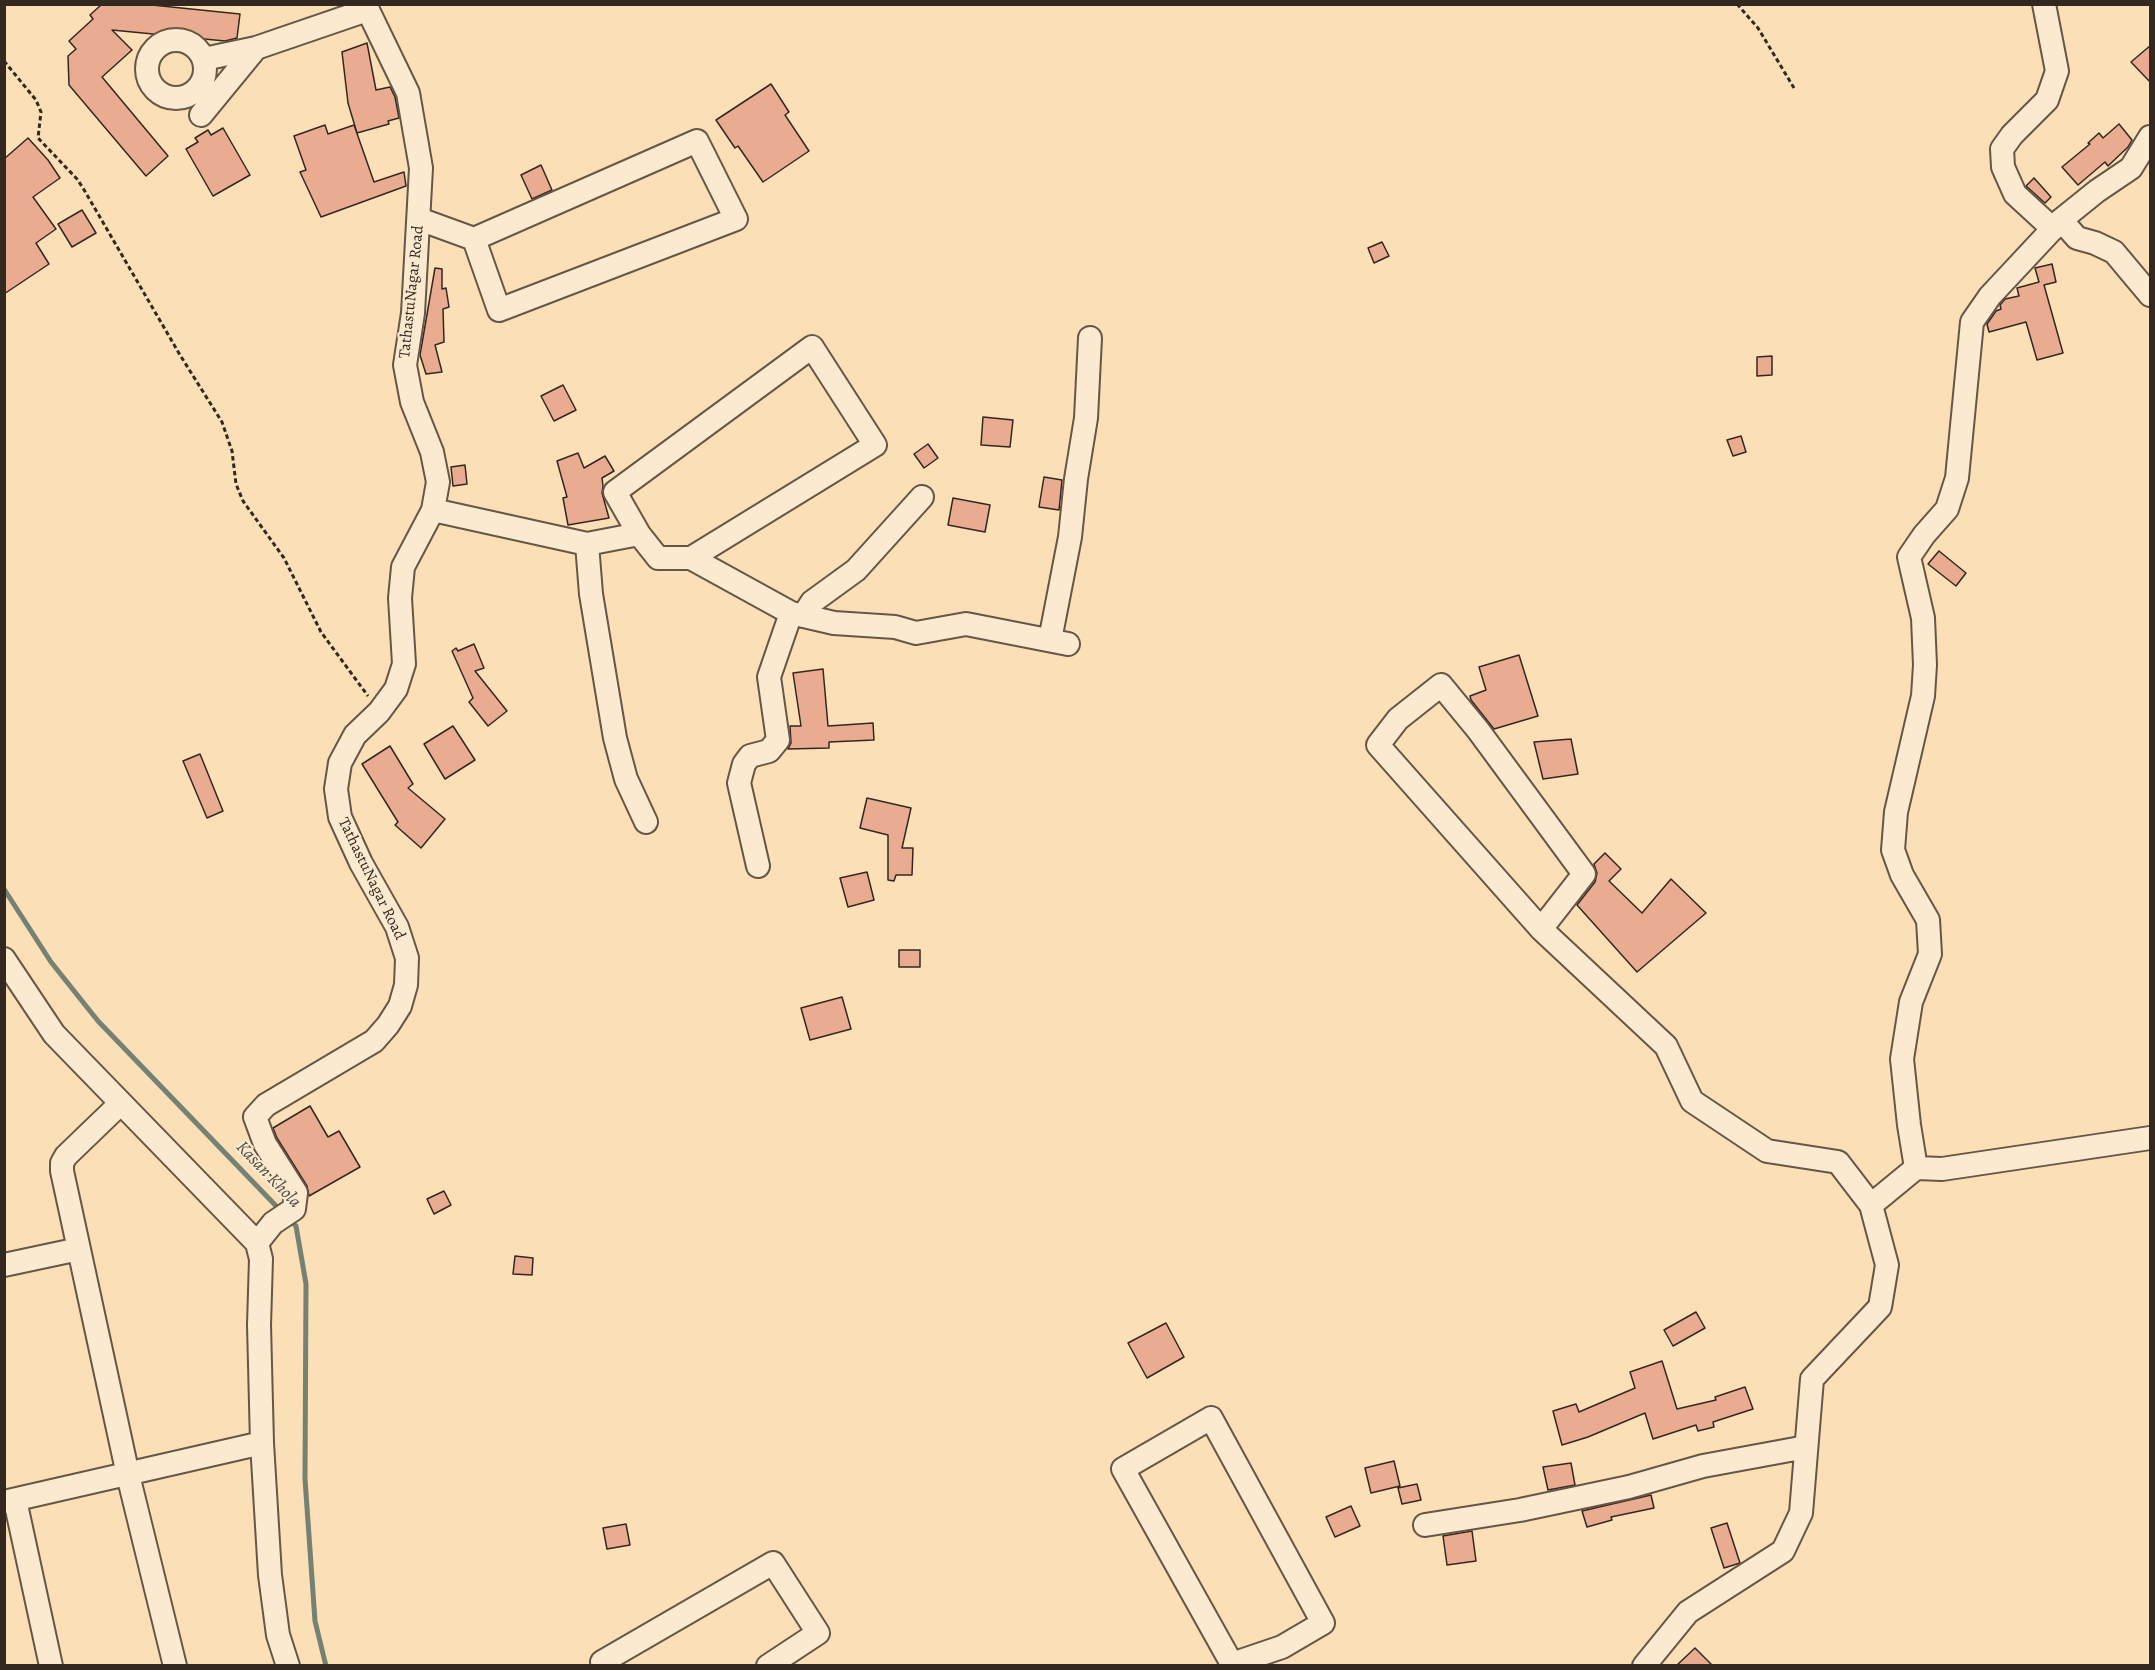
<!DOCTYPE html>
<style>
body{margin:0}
#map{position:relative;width:2155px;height:1670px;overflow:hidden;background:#fbdfb7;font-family:Alegreya,serif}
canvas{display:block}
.frame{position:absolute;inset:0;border:6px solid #332820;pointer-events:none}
</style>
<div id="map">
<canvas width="2155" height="1670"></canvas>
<div class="frame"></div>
</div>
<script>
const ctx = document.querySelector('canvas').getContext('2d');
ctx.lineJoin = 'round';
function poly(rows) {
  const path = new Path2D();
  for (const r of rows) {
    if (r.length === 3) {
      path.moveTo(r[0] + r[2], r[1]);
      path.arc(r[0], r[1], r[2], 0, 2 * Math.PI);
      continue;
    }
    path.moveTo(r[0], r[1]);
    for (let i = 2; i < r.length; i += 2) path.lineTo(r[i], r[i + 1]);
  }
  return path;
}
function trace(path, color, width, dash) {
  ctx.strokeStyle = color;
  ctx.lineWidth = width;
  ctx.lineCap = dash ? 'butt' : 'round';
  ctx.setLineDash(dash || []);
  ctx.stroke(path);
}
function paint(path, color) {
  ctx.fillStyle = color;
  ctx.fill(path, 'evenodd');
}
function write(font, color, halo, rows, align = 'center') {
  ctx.font = font + ' Alegreya,serif';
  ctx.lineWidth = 4.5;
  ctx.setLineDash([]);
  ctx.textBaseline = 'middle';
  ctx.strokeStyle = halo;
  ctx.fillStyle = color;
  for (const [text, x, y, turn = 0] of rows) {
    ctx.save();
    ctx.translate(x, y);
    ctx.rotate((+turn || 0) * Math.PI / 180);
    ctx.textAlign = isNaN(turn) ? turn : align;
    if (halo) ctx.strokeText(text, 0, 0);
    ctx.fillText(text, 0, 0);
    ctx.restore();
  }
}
trace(poly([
 [4,889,51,962,98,1021,280,1210],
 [289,1219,296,1226,306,1284,305,1479,315,1621,326,1666]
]), '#748173', 5);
const building = poly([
 [142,4,240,14,237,38,225,41,112,30,132,50,102,77,168,156,146,176,69,85,68,56,76,49,69,41,93,19,90,15,101,5,142,4],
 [367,43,376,90,390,87,395,97,399,118,388,121,389,124,357,133,348,103,342,52,367,43],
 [2151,45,2151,83,2131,62,2151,45],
 [771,84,789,112,785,115,809,151,763,182,738,146,735,148,716,120,771,84],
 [2119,124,2132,140,2128,147,2108,166,2105,162,2078,185,2062,167,2090,144,2088,143,2099,133,2103,138,2119,124],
 [325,125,328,134,354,125,374,182,404,172,406,186,321,217,300,172,306,170,294,136,325,125],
 [223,128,250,175,213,196,186,149,198,142,195,138,208,130,211,135,223,128],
 [28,138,48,160,60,178,33,197,56,229,36,243,49,264,4,294,4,159,28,138],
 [541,165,552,190,532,199,521,175,541,165],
 [2034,178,2051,197,2045,203,2026,186,2034,178],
 [82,210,96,233,72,247,58,224,82,210],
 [1382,242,1389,256,1374,263,1368,248,1382,242],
 [2052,264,2056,282,2044,285,2063,353,2037,360,2026,322,1989,332,1987,324,1996,311,2001,309,2000,305,2005,299,2019,296,2017,288,2039,282,2035,268,2052,264],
 [435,268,442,269,442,289,446,288,449,307,443,309,444,342,435,345,442,372,426,374,420,355,435,268],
 [1772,356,1772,375,1757,376,1757,357,1772,356],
 [563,385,576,410,554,421,541,396,563,385],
 [983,417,1013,420,1010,447,981,445,983,417],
 [1741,436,1746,452,1733,456,1727,440,1741,436],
 [928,444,938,458,924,468,914,454,928,444],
 [578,453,584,468,605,456,614,471,602,478,603,486,602,493,609,518,568,525,563,498,567,497,557,461,578,453],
 [465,465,467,484,453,486,451,467,465,465],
 [1044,477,1062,480,1059,510,1039,507,1044,477],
 [953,498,990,505,985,532,948,525,953,498],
 [1939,551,1966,573,1956,586,1928,564,1939,551],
 [474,644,484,668,475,671,507,711,488,726,469,702,473,698,452,651,456,648,458,651,474,644],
 [1519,655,1538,716,1494,729,1471,700,1470,696,1486,690,1479,667,1519,655],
 [823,669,828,726,873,723,874,740,829,742,829,748,788,749,791,743,790,726,801,726,793,673,823,669],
 [453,726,475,760,445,779,424,744,453,726],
 [1571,739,1578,774,1543,779,1534,742,1571,739],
 [390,746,413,784,408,788,445,819,421,848,395,825,398,822,362,764,390,746],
 [200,754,223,811,207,818,183,761,200,754],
 [867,798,911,808,902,848,913,848,912,875,896,875,894,881,888,880,888,835,860,828,867,798],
 [1605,853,1621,869,1609,881,1642,913,1671,879,1706,913,1637,972,1577,905,1595,882,1597,873,1594,864,1605,853],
 [867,872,874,900,848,907,840,878,867,872],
 [899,950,920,950,920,967,899,967,899,950],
 [842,997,851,1029,810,1040,801,1008,842,997],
 [310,1106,328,1137,339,1131,360,1167,309,1196,307,1186,277,1138,273,1128,310,1106],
 [444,1191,451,1205,434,1214,427,1199,444,1191],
 [515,1256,533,1258,532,1275,513,1274,515,1256],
 [1696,1312,1705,1328,1673,1346,1664,1330,1696,1312],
 [1166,1323,1184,1357,1147,1378,1128,1343,1166,1323],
 [1662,1361,1677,1409,1716,1400,1715,1397,1745,1387,1753,1409,1713,1422,1714,1427,1698,1431,1696,1425,1653,1439,1645,1413,1588,1437,1562,1445,1553,1411,1576,1404,1579,1412,1635,1388,1630,1372,1662,1361],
 [1394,1461,1400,1486,1371,1493,1365,1468,1394,1461],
 [1571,1463,1575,1485,1548,1490,1543,1467,1571,1463],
 [1417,1484,1421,1500,1402,1504,1398,1488,1417,1484],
 [1651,1495,1654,1508,1611,1517,1612,1520,1587,1527,1582,1511,1651,1495],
 [1351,1506,1360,1526,1335,1537,1326,1517,1351,1506],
 [1727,1523,1740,1563,1724,1568,1711,1528,1727,1523],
 [626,1524,630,1545,607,1549,603,1528,626,1524],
 [1472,1531,1476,1561,1447,1565,1443,1536,1472,1531],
 [1695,1648,1712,1665,1677,1665,1695,1648]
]);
paint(building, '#eaac90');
trace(building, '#332820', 1.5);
const minor = poly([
 [2044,4,2057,71,2047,100,2012,135,2002,149,2003,167,2015,194,2053,229],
 [176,69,29],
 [204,59,256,48,367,10],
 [201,115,256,48],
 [419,219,474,239,697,141,736,219,499,310,474,239],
 [2061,220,2077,238,2095,243,2114,252,2150,295],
 [433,510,587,544,639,534,658,558,691,558,791,613,834,623,895,627,916,633,966,624,1068,644],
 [639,534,615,492,812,347,875,445,691,558],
 [587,544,591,594,615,738,626,779,646,822],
 [803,616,812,602,856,570,922,497],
 [1050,640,1070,537,1076,479,1086,418,1090,338],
 [758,866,739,783,744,764,750,756,769,751,778,740,769,677,791,613],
 [1541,929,1584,874,1478,730,1441,685,1398,719,1378,745,1541,929,1666,1046,1692,1101,1767,1151,1838,1162,1871,1205,1887,1265,1880,1307,1812,1379,1801,1513,1783,1551,1688,1612,1644,1666],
 [4,959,54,1034,257,1243,261,1259,259,1325,262,1443,270,1575,278,1635,288,1666],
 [121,1103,66,1156,62,1163,62,1171,128,1475,175,1666],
 [1916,1168,1909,1125,1902,1059,1911,1002,1930,954,1928,920,1902,875,1893,850,1896,812,1923,696,1925,665,1923,618,1909,557,1924,535,1947,509,1957,478,1972,322,1990,296,2061,220,2097,191,2131,168,2150,137],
 [1871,1205,1916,1168,1942,1169,2150,1138],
 [257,1243,273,1223,294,1209,296,1193,265,1144,255,1117,266,1105,374,1041,388,1025,400,1006,406,985,407,958,397,927,361,863,340,817,336,789,340,763,355,735,379,712,396,689,404,664,400,598,403,567,433,510,438,482,432,452,412,402,405,365,413,313,421,168,408,93,365,4],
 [4,1265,79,1249],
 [1211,1418,1323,1623,1282,1647,1232,1664,1123,1469,1211,1418],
 [15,1500,51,1666],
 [4,1502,262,1443],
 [1425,1525,1520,1510,1629,1487,1703,1466,1806,1447],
 [604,1666,602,1662,773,1563,818,1633,768,1666]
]);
trace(minor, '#655646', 26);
trace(poly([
 [1737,4,1758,28,1794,88],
 [4,61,36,100,41,112,38,138,77,179,83,188,180,355,222,422,232,451,236,484,243,501,284,558,321,632,368,696]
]), '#332820', 3, [4.5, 3]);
trace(minor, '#fcead0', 22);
write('16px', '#332820', '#fcead0', [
 ["TathastuNagar Road",412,292,-84],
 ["TathastuNagar Road",371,879,64]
]);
write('italic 18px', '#4e4d42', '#fcead0', [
 ["Kasan Khola",268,1175,46]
]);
</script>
